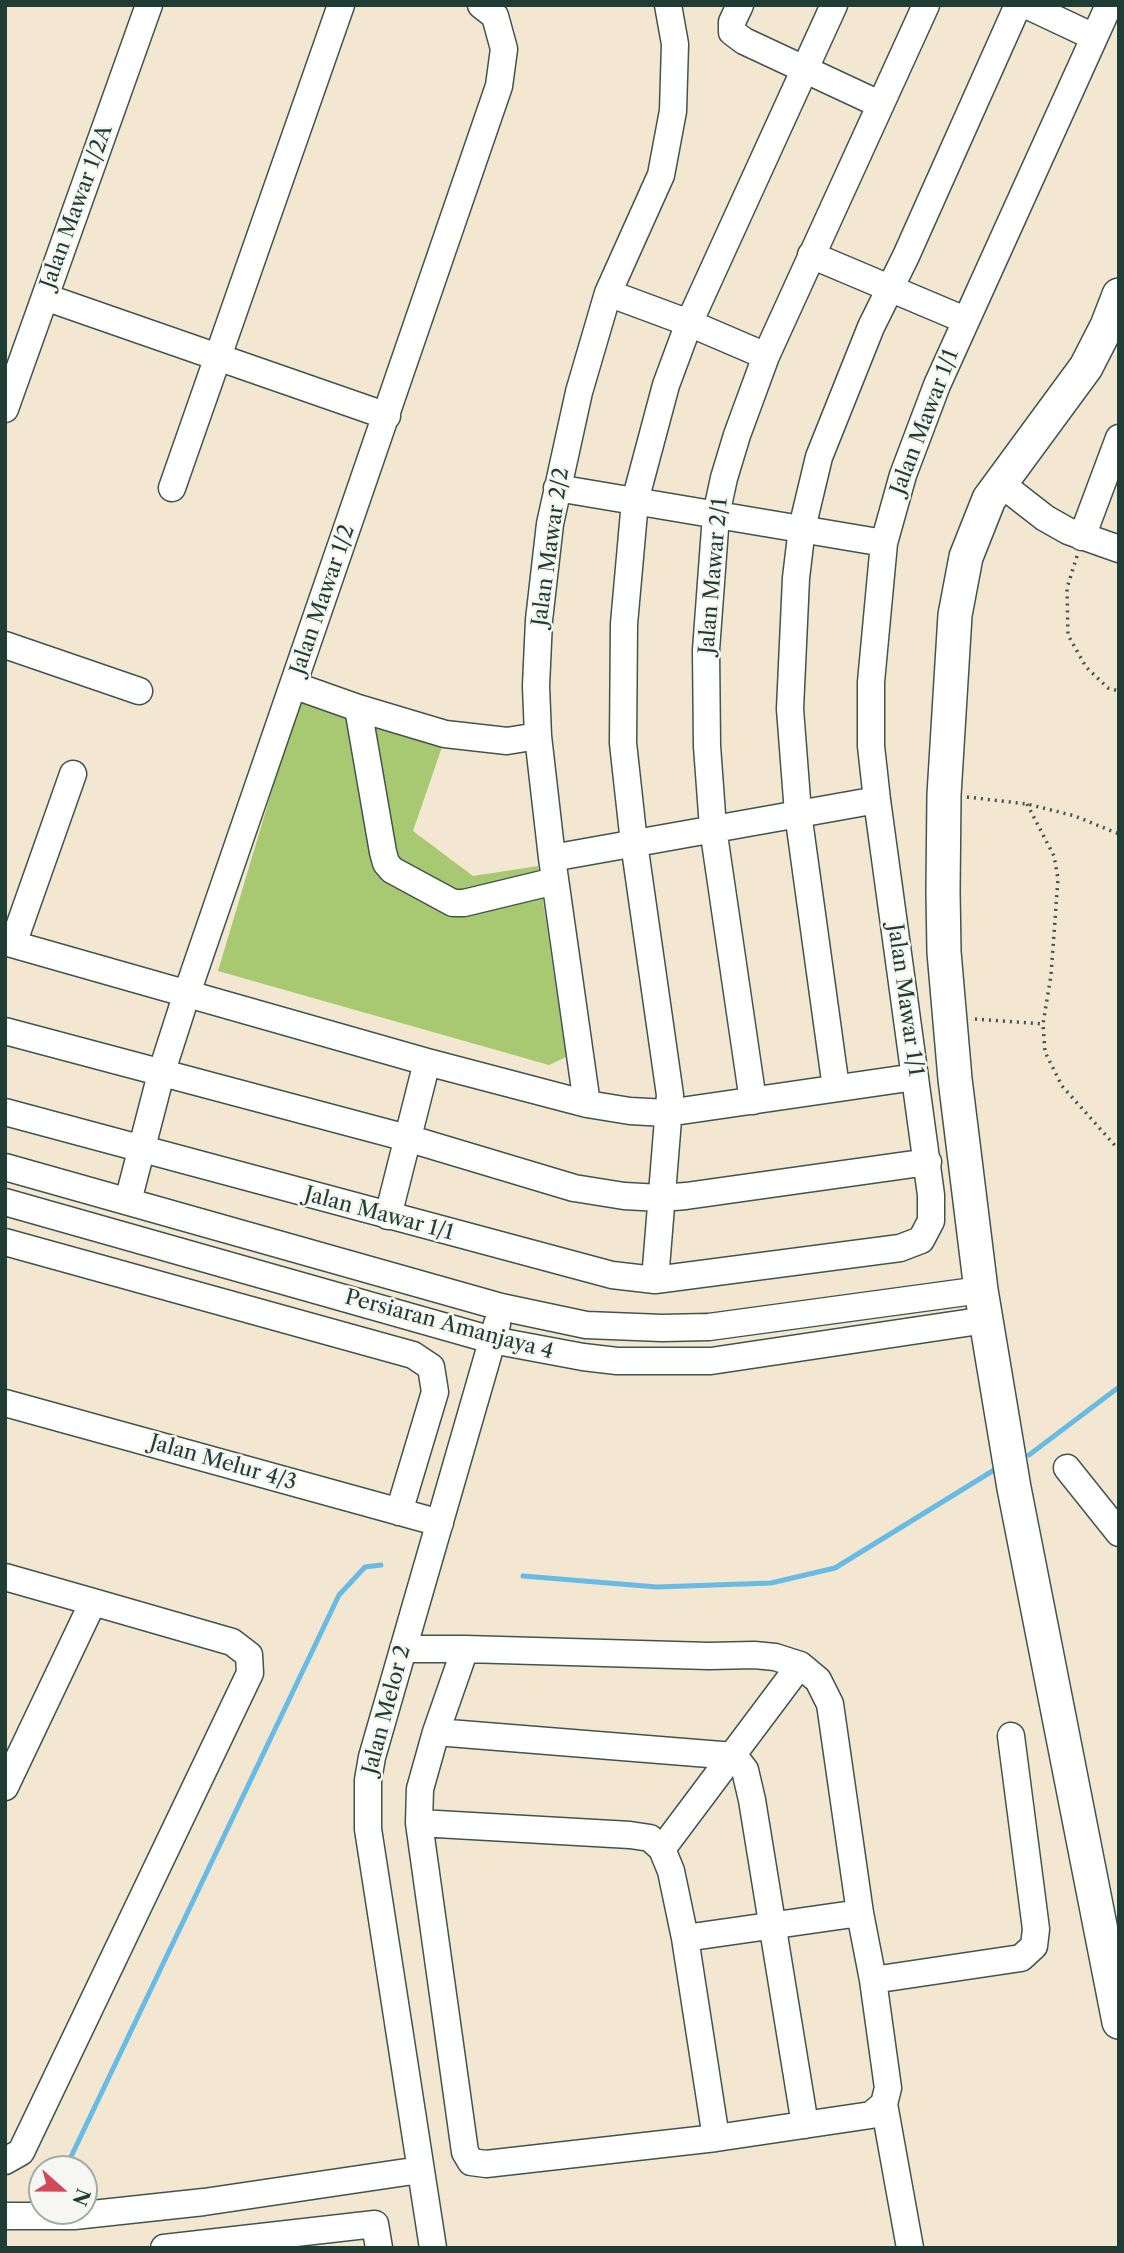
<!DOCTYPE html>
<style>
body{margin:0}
#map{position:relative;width:1124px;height:2253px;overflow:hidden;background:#f3e7d2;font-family:"Libre Caslon Text",serif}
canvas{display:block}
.frame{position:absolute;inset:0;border:7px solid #1f3d34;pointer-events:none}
.north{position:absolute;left:28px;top:2155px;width:70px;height:70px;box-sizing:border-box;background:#f6f6f2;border:2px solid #a0aca6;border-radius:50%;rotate:111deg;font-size:19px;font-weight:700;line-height:28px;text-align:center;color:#1f3d34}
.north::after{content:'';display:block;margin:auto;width:24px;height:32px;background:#d1495b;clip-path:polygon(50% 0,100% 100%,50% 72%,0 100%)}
</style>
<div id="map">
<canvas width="1124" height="2253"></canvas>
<div class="frame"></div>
<div class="north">N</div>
</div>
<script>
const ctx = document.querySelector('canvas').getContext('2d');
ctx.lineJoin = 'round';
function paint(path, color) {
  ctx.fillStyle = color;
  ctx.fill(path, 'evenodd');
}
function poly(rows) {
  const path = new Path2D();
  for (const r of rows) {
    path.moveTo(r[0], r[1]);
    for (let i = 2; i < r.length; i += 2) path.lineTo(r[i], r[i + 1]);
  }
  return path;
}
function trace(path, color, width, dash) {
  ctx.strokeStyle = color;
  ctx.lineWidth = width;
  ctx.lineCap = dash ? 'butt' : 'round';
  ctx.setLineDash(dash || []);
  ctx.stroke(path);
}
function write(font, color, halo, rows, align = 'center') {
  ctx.font = font + ' "Libre Caslon Text",serif';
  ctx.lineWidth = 5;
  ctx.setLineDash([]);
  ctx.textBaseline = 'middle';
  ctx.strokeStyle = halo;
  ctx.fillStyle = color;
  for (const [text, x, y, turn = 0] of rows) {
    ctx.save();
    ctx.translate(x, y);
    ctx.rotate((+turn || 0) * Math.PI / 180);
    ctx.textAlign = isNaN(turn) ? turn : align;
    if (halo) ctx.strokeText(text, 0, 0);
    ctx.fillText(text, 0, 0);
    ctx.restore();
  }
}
paint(poly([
 [301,693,442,747,413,831,473,876,538,866,566,1057,549,1065,218,971]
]), '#a8c972');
trace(poly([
 [1029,1455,1119,1387],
 [523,1576,657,1587,771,1583,835,1568,999,1467],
 [68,2163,339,1595,365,1567,381,1565]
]), '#68bbe4', 5);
const minor = poly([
 [740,5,732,22,732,32,744,41,879,104],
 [1026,5,1094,37],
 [811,255,965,320],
 [608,293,689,323,766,356],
 [45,297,387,416],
 [5,409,149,5],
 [1000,483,1045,518,1068,531,1119,549],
 [172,488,341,5],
 [557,488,884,543],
 [1082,537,1119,438],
 [5,645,139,691],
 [293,685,358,708,445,734,507,741,538,736],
 [358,708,383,852,386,863,392,870,453,903,464,903,555,881],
 [552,858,877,800],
 [5,942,427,1062,587,1104,630,1111,667,1113,915,1077],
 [13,944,73,774],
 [5,1031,407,1138,574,1188,624,1196,661,1198,686,1196,928,1162],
 [836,1088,798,813,790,709,796,578,802,528,819,457,871,327,906,256,1018,5],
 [753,1101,713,828,707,746,706,650,716,515,724,478,737,435,766,356,926,5],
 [587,1104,552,858,538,736,536,686,539,620,550,524,579,392,608,293,661,175,673,111,675,44,668,5],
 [5,1112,612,1275,655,1280,900,1248,921,1240,931,1221,931,1195,877,800,871,746,871,682,884,543,903,475,937,385,1109,5],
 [5,1167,501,1307,586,1325,662,1328,709,1327,981,1290],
 [128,1201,161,1074,187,993,499,86,504,49,495,16,481,5],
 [5,1202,492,1340,583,1357,617,1361,711,1361,986,1320],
 [388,1216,427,1062],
 [5,1242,413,1355,431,1367,435,1392,399,1512],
 [655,1280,670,1095,634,843,623,743,624,624,635,501,666,385,689,323,834,5],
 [5,1403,440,1523],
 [1067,1468,1119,1533],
 [5,1577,93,1602],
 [403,1649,465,1649,709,1656,754,1655,775,1657,800,1665,818,1680,830,1704,860,1913,873,1980,888,2088,884,2104,871,2115,716,2138,486,2164,471,2162,465,2152,419,1823,420,1789,436,1732,465,1649],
 [436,1732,734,1756,745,1770,752,1800,805,2125],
 [5,1787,93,1602,232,1642,249,1655,250,1673,21,2152,5,2161],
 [419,1823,630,1835,650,1838,662,1849,671,1871,685,1938,716,2138],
 [662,1849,800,1665],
 [685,1938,860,1913],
 [873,1980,1021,1958,1034,1946,1036,1929,1011,1736],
 [884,2104,910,2248],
 [5,2216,74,2216,204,2202,420,2170],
 [164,2248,375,2224,379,2248],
 [433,2248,368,1829,368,1780,372,1757,497,1324]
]);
const major = poly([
 [1119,295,1107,326,1086,367,989,499,966,557,955,615,944,795,943,891,944,952,955,1079,981,1290,1014,1488,1119,2022]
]);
trace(minor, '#3f564c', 29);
trace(major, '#3f564c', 36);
trace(poly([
 [1077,556,1067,588,1068,635,1086,667,1108,688,1119,691],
 [967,797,1027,804,1075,816,1119,834],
 [1027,804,1054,856,1058,879,1051,975,1043,1024,1045,1052,1062,1086,1119,1150],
 [975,1019,1043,1024]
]), '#3f564c', 3.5, [2, 5]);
trace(minor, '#fff', 26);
trace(major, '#fff', 33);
write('21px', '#1f3d34', '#f6f6f2', [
 ["Jalan Mawar 1/2A",77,207,-70],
 ["Jalan Mawar 1/1",925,422,-69],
 ["Jalan Mawar 2/2",551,547,-82],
 ["Jalan Mawar 2/1",714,576,-85],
 ["Jalan Mawar 1/2",323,600,-71],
 ["Jalan Mawar 1/1",905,1000,82],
 ["Jalan Mawar 1/1",379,1214,15],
 ["Persiaran Amanjaya 4",449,1325,15],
 ["Jalan Melur 4/3",223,1463,16],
 ["Jalan Melor 2",387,1710,-75]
]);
</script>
